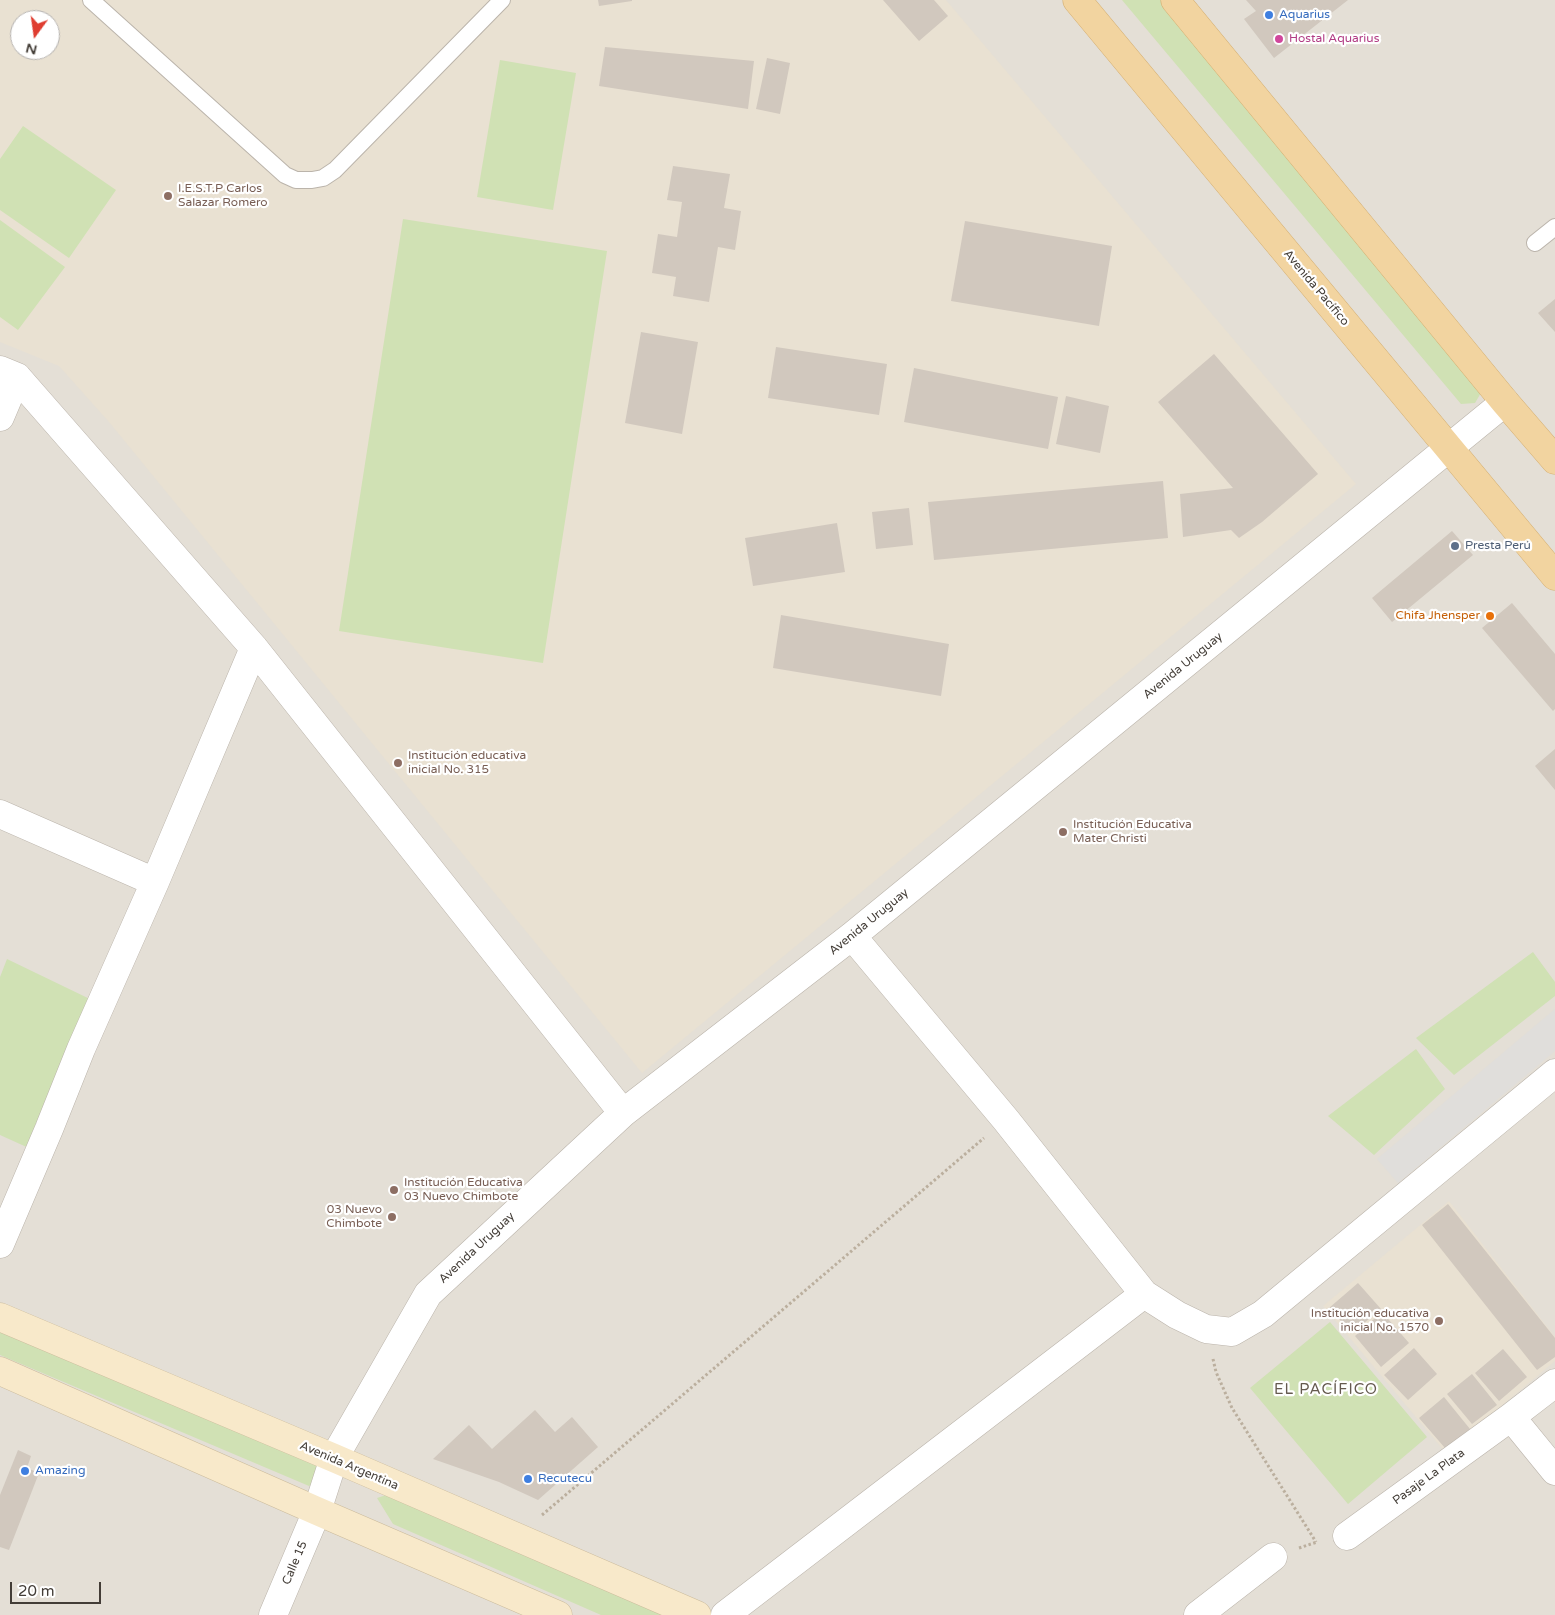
<!DOCTYPE html>
<meta charset="utf-8">
<style>
body{margin:0}
#map{position:relative;width:1555px;height:1615px;overflow:hidden;background:#f1ede7;font-family:"Varela Round",sans-serif}
canvas{display:block}
.north{position:absolute;left:10px;top:10px;width:50px;height:50px;box-sizing:border-box;background:#fff;border:1px solid #b4b1af;border-radius:50%;rotate:194deg;font-size:14px;font-weight:700;line-height:20px;text-align:center;color:#433d37}
.north::after{content:'';display:block;margin:auto;width:18px;height:22px;background:#df3d30;clip-path:polygon(50% 0,100% 100%,50% 72%,0 100%)}
.scale{position:absolute;left:10px;top:1582px;width:91px;height:22px;box-sizing:border-box;border:2px solid #433d37;border-top:0;padding-left:6px;font-size:15px;line-height:18px;white-space:nowrap;color:#433d37;-webkit-text-stroke:4px #fff;paint-order:stroke}
</style>
<div id="map">
<canvas width="1555" height="1615"></canvas>
<div class="north">N</div>
<div class="scale">20 m</div>
</div>
<script>
const ctx = document.querySelector('canvas').getContext('2d');
ctx.lineJoin = 'round';
function paint(path, color) {
  ctx.fillStyle = color;
  ctx.fill(path, 'evenodd');
}
function poly(rows) {
  const path = new Path2D();
  for (const r of rows) {
    path.moveTo(r[0], r[1]);
    for (let i = 2; i < r.length; i += 2) path.lineTo(r[i], r[i + 1]);
  }
  return path;
}
function trace(path, color, width, dash) {
  ctx.strokeStyle = color;
  ctx.lineWidth = width;
  ctx.lineCap = dash ? 'butt' : 'round';
  ctx.setLineDash(dash || []);
  ctx.stroke(path);
}
function write(font, color, halo, rows, align = 'center') {
  ctx.font = font + ' "Varela Round",sans-serif';
  ctx.lineWidth = 4.5;
  ctx.setLineDash([]);
  ctx.textBaseline = 'middle';
  ctx.strokeStyle = halo;
  ctx.fillStyle = color;
  for (const [text, x, y, turn = 0] of rows) {
    ctx.save();
    ctx.translate(x, y);
    ctx.rotate((+turn || 0) * Math.PI / 180);
    ctx.textAlign = isNaN(turn) ? turn : align;
    if (halo) ctx.strokeText(text, 0, 0);
    ctx.fillText(text, 0, 0);
    ctx.restore();
  }
}
paint(poly([
 [0,0,1555,0,1555,1615,0,1615],
 [20,20,50,20,50,50,20,50]
]), '#e4dfd6');
paint(poly([
 [0,0,946,0,1356,484,642,1073,109,422,59,366,0,342],
 [20,20,50,20,50,50,20,50],
 [1449,1201,1555,1337,1555,1361,1446,1453,1323,1306]
]), '#e9e1d2');
paint(poly([
 [1122,0,1172,0,1488,381,1475,403,1461,404],
 [500,60,576,73,553,210,477,197],
 [23,126,116,190,69,258,0,210,0,159],
 [403,219,607,251,543,663,339,631],
 [0,220,65,267,18,330,0,317],
 [1533,952,1555,982,1555,996,1454,1075,1416,1038],
 [7,959,94,1001,31,1149,0,1135,0,977],
 [1416,1049,1445,1089,1374,1155,1328,1116],
 [0,1317,319,1453,328,1477,309,1486,0,1355],
 [1330,1322,1427,1437,1348,1504,1250,1388],
 [404,1489,697,1615,601,1615,393,1524,377,1498]
]), '#d0e1b4');
paint(poly([
 [1555,1009,1555,1051,1398,1183,1377,1159]
]), '#e0dedb');
paint(poly([
 [598,0,632,0,632,1,599,6],
 [883,0,934,0,948,16,919,41],
 [1246,0,1348,0,1274,58,1244,19,1256,11],
 [605,47,754,61,748,109,599,86],
 [767,58,790,63,780,114,756,109],
 [673,166,730,174,724,208,741,211,735,250,718,247,709,302,673,296,676,277,652,273,658,234,677,237,682,202,667,200],
 [965,221,1112,246,1099,326,951,301],
 [1555,299,1555,332,1538,313],
 [641,332,698,342,682,434,625,423],
 [776,347,887,364,879,415,768,398],
 [1214,354,1318,474,1262,522,1239,538,1231,530,1183,537,1180,494,1233,488,1158,402],
 [914,368,1058,397,1048,449,904,422],
 [1066,396,1109,406,1100,453,1056,444],
 [1163,481,1168,538,934,560,928,502],
 [909,508,913,545,876,549,872,512],
 [837,523,845,572,753,586,745,538],
 [1452,531,1473,555,1392,622,1372,598],
 [1512,603,1555,654,1555,709,1553,711,1482,628],
 [781,615,949,644,941,696,773,668],
 [1555,749,1555,790,1535,766],
 [1448,1204,1555,1338,1555,1357,1537,1370,1422,1225],
 [1358,1283,1381,1309,1352,1333,1329,1308],
 [1382,1312,1409,1343,1381,1367,1355,1336],
 [1414,1348,1437,1374,1408,1400,1384,1375],
 [1503,1349,1527,1377,1499,1401,1475,1373],
 [1472,1374,1497,1405,1472,1424,1447,1394],
 [1444,1397,1470,1429,1445,1448,1419,1418],
 [535,1410,555,1432,572,1417,598,1447,538,1500,499,1482,433,1459,469,1425,492,1449],
 [18,1450,31,1456,27,1468,39,1473,9,1550,0,1547,0,1495]
]), '#d1c8be');
const service = poly([
 [91,0,285,175,296,180,312,180,323,178,335,170,502,0],
 [1535,243,1555,227]
]);
const minor = poly([
 [0,370,17,377,254,648,623,1113],
 [0,417,17,377],
 [0,814,155,882],
 [852,936,1006,1120,1144,1294,1177,1315,1206,1329,1232,1332,1263,1314,1555,1073],
 [0,1244,49,1129,81,1049,155,882,254,648],
 [1511,1417,1555,1471],
 [1347,1536,1511,1417,1555,1383],
 [273,1615,317,1511,334,1458,428,1294,623,1113,852,936,1505,402],
 [725,1615,1144,1294],
 [1198,1615,1273,1557]
]);
const secondary = poly([
 [0,1317,334,1458,697,1615],
 [0,1371,317,1511,558,1615]
]);
const primary = poly([
 [1077,0,1555,576],
 [1175,0,1505,402,1555,460]
]);
trace(service, '#bbb4ab', 18);
trace(minor, '#bbb4ab', 29);
trace(secondary, '#cbbb9c', 29);
trace(primary, '#d4af72', 29);
trace(poly([
 [1213,1359,1216,1372,1232,1408,1316,1542],
 [542,1515,984,1138],
 [1299,1548,1317,1542]
]), '#bbaf9e', 3, [2.5, 2.5]);
trace(service, '#fff', 16);
trace(minor, '#fff', 28);
trace(secondary, '#f8e9ca', 28);
trace(primary, '#f2d4a0', 28);
for (const [x, y, r, color] of [
 [1269,15,5,"#3f7fe0"],
 [1279,39,5,"#d1479c"],
 [168,196,5,"#8d6e63"],
 [1455,546,5,"#5c6f8a"],
 [1490,616,5,"#e8710a"],
 [398,763,5,"#8d6e63"],
 [1063,832,5,"#8d6e63"],
 [394,1190,5,"#8d6e63"],
 [392,1217,5,"#8d6e63"],
 [1439,1321,5,"#8d6e63"],
 [25,1471,5,"#3f7fe0"],
 [528,1479,5,"#3f7fe0"]
]) {
  const dot = new Path2D();
  dot.arc(x, y, r, 0, 2 * Math.PI);
  ctx.fillStyle = color;
  ctx.fill(dot);
  trace(dot, '#fff', 2);
}
write('12px', '#366cbe', '#fff', [
 ["Aquarius",1279,15],
 ["Amazing",35,1471],
 ["Recutecu",538,1479]
], 'left');
write('12px', '#b23c85', '#fff', [
 ["Hostal Aquarius",1289,39]
], 'left');
write('12px', '#785e54', '#fff', [
 ["I.E.S.T.P Carlos",178,189],
 ["Salazar Romero",178,203],
 ["Institución educativa",408,756],
 ["inicial No. 315",408,770],
 ["Institución Educativa",1073,825],
 ["Mater Christi",1073,839],
 ["Institución Educativa",404,1183],
 ["03 Nuevo Chimbote",404,1197],
 ["03 Nuevo",382,1210,"right"],
 ["Chimbote",382,1224,"right"],
 ["Institución educativa",1429,1314,"right"],
 ["inicial No. 1570",1429,1328,"right"]
], 'left');
write('12px', '#433d37', '#fff', [
 ["Avenida Pacífico",1316,288,50],
 ["Avenida Uruguay",1183,666,-39],
 ["Avenida Uruguay",869,922,-39],
 ["Avenida Uruguay",477,1248,-43],
 ["Avenida Argentina",349,1466,23],
 ["Pasaje La Plata",1429,1477,-36],
 ["Calle 15",295,1563,-67]
]);
write('12px', '#4e5e75', '#fff', [
 ["Presta Perú",1465,546]
], 'left');
write('12px', '#c56008', '#fff', [
 ["Chifa Jhensper",1480,616]
], 'right');
ctx.letterSpacing = '1px';
write('15px', '#655a4f', '#fff', [
 ["EL PACÍFICO",1326,1390]
]);
ctx.letterSpacing = '0px';
</script>
